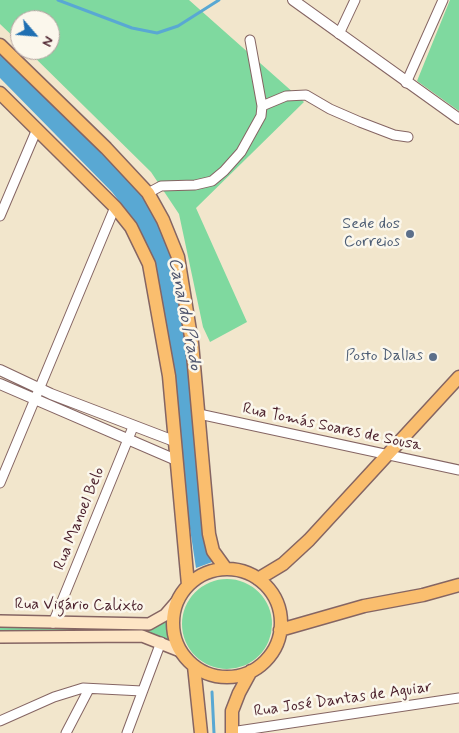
<!DOCTYPE html>
<meta charset="utf-8">
<style>
body{margin:0}
#map{position:relative;width:459px;height:733px;overflow:hidden;background:#f2e6cc;font-family:Mynerve,sans-serif}
canvas{display:block}
.north{position:absolute;left:10px;top:10px;width:50px;height:50px;box-sizing:border-box;background:#fbf7ec;border:1px solid #b4a19f;border-radius:50%;rotate:117deg;font-size:14px;font-weight:700;line-height:20px;text-align:center;color:#4a1f2b}
.north::after{content:'';display:block;margin:auto;width:18px;height:22px;background:#1f6fb2;clip-path:polygon(50% 0,100% 100%,50% 72%,0 100%)}
</style>
<div id="map">
<canvas width="459" height="733"></canvas>
<div class="north">N</div>
</div>
<script>
const ctx = document.querySelector('canvas').getContext('2d');
ctx.lineJoin = 'round';
function paint(path, color) {
  ctx.fillStyle = color;
  ctx.fill(path, 'evenodd');
}
function poly(rows) {
  const path = new Path2D();
  for (const r of rows) {
    if (r.length === 3) {
      path.moveTo(r[0] + r[2], r[1]);
      path.arc(r[0], r[1], r[2], 0, 2 * Math.PI);
      continue;
    }
    path.moveTo(r[0], r[1]);
    for (let i = 2; i < r.length; i += 2) path.lineTo(r[i], r[i + 1]);
  }
  return path;
}
function trace(path, color, width, dash) {
  ctx.strokeStyle = color;
  ctx.lineWidth = width;
  ctx.lineCap = dash ? 'butt' : 'round';
  ctx.setLineDash(dash || []);
  ctx.stroke(path);
}
function write(font, color, halo, rows, align = 'center') {
  ctx.font = font + ' Mynerve,sans-serif';
  ctx.lineWidth = 5;
  ctx.setLineDash([]);
  ctx.textBaseline = 'middle';
  ctx.strokeStyle = halo;
  ctx.fillStyle = color;
  for (const [text, x, y, turn = 0] of rows) {
    ctx.save();
    ctx.translate(x, y);
    ctx.rotate((+turn || 0) * Math.PI / 180);
    ctx.textAlign = isNaN(turn) ? turn : align;
    if (halo) ctx.strokeText(text, 0, 0);
    ctx.fillText(text, 0, 0);
    ctx.restore();
  }
}
paint(poly([
 [0,0,189,0,304,102,196,208,247,322,210,342,203,327,179,214,151,172,27,50,50,50,50,20,20,20,20,43,0,24],
 [450,0,459,0,459,111,417,81],
 [227,624,45],
 [172,609,171,629,177,647,162,640,0,635,0,624,149,627]
]), '#7fd99f');
paint(poly([
 [0,49,147,200,169,246,183,312,215,561,196,568,148,253,134,220,112,192,0,78]
]), '#59a8d3');
trace(poly([
 [58,0,132,28,157,33,178,26,219,0],
 [212,692,214,733]
]), '#59a8d3', 3);
const minor = poly([
 [339,34,355,0],
 [406,83,443,0],
 [262,106,286,96,306,95,330,109,360,122,394,135,408,137],
 [148,193,161,186,195,185,212,181,224,171,241,152,261,116,262,106,250,40],
 [0,216,37,129],
 [199,414,459,470],
 [0,483,115,207],
 [53,623,133,427],
 [0,721,54,697,83,688,142,691],
 [231,732,459,698],
 [66,733,89,689],
 [127,733,161,642]
]);
const tertiary = poly([
 [293,0,459,119],
 [0,370,51,394,174,441],
 [0,384,176,460]
]);
const secondary = poly([
 [0,621,149,624,165,615,178,600],
 [0,637,142,636,180,651]
]);
const primary = poly([
 [0,45,106,148,148,193,163,220,178,257,192,343,209,534,213,551,226,569],
 [0,93,115,207,131,227,149,264,169,376,188,585],
 [227,623,54],
 [258,579,283,564,309,540,459,377],
 [280,630,364,606,423,595,459,585],
 [194,666,201,733],
 [232,733,232,711,239,693,251,671]
]);
trace(minor, '#856563', 11);
trace(tertiary, '#856563', 12);
trace(secondary, '#856563', 14);
trace(primary, '#856563', 15);
trace(minor, '#fff', 9);
trace(tertiary, '#fff', 10);
trace(secondary, '#fde5c5', 11);
trace(primary, '#fabe6e', 12);
for (const [x, y, r, color] of [
 [410,234,5,"#5c6f8a"],
 [433,357,5,"#5c6f8a"]
]) {
  const dot = new Path2D();
  dot.arc(x, y, r, 0, 2 * Math.PI);
  ctx.fillStyle = color;
  ctx.fill(dot);
  trace(dot, '#fbf7ec', 2);
}
write('16px', '#4e5e75', '#fbf7ec', [
 ["Sede dos",400,225],
 ["Correios",400,243],
 ["Posto Dallas",423,357]
], 'right');
write('16px', '#4a1f2b', '#fbf7ec', [
 ["Rua Tomás Soares de Sousa",332,428,12],
 ["Rua Manoel Belo",80,519,-68],
 ["Rua Vigário Calixto",79,606,1],
 ["Rua José Dantas de Aguiar",343,700,-8]
]);
write('italic 18px', '#50566e', '#fbf7ec', [
 ["Canal do Prado",184,314,79]
]);
</script>
